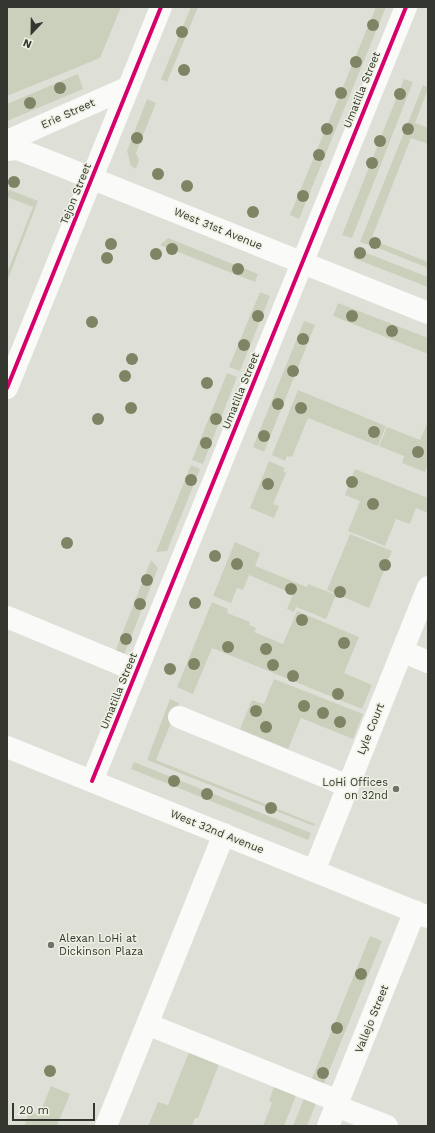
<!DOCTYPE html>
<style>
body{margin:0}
#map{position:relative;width:435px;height:1133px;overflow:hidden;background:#dee0d8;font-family:"Work Sans",sans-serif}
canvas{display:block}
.frame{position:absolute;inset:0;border:8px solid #343630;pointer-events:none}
.north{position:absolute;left:12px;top:12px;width:40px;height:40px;-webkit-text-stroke:3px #edf1e2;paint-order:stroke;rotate:202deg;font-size:11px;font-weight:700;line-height:16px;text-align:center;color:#343630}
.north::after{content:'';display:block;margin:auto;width:14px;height:18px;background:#343630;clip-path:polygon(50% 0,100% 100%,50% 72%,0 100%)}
.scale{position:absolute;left:12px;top:1103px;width:83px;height:18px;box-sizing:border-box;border:2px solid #343630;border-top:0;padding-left:5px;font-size:12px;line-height:14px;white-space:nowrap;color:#343630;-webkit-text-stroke:3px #edf1e2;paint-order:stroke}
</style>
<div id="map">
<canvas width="435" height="1133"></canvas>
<div class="frame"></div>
<div class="north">N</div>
<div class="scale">20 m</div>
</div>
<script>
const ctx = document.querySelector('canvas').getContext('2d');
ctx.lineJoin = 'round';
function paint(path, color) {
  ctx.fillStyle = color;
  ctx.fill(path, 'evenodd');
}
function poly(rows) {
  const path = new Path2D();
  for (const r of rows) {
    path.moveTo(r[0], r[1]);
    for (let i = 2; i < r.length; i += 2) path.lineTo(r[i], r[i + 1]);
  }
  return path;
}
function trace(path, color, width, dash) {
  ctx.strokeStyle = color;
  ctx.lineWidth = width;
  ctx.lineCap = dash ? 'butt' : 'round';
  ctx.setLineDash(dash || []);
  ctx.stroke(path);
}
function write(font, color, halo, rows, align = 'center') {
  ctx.font = font + ' "Work Sans",sans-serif';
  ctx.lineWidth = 3;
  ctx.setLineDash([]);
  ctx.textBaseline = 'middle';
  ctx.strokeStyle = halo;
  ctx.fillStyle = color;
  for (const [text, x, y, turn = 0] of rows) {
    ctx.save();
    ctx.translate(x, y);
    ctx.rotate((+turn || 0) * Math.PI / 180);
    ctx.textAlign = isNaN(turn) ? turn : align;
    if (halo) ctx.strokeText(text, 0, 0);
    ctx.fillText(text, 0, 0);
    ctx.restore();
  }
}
paint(poly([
 [7,7,121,7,100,58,7,96],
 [191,7,198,7,167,82,161,79],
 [376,7,386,7,299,219,290,215],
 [78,74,83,89,7,121,7,104],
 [404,79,413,82,352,238,342,235],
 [423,85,428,87,428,89,415,123,428,128,428,144,411,138,369,245,360,242],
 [147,99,156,103,136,153,139,160,136,169,131,166,127,151],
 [10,190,38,201,8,279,7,273,33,207,7,197,7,191],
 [168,238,258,274,255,282,160,245],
 [375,241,428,262,428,268,373,246],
 [356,249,428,277,428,287,353,258],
 [260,292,270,296,240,371,229,367],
 [338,303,428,338,428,354,333,316],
 [304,321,315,325,264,452,253,447],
 [227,373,237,377,203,464,192,460],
 [298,390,386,426,378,446,308,418,292,457,287,456,285,461,272,455],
 [427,424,428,424,428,464,425,472,402,463,404,456,379,446,387,427,420,440],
 [269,461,285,468,283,471,286,473,273,504,279,506,274,518,250,508],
 [191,465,200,469,167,551,156,552],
 [355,469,428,498,428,513,416,508,410,524,396,519,385,546,348,531,360,501,345,495],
 [350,534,392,551,369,608,327,590],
 [235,542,260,553,255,566,307,587,308,584,336,595,326,619,296,607,294,612,287,609,293,594,249,575,243,590,237,588,231,603,213,596],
 [151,560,158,568,124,655,115,652],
 [212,602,228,609,227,613,250,622,249,625,256,628,254,632,283,644,297,611,359,637,344,673,372,685,362,709,212,648,193,694,177,687],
 [274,679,363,714,353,739,301,718,288,749,240,729,252,700,264,704],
 [170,699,179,703,156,760,315,824,314,826,147,760],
 [134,762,311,833,308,840,131,769],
 [370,936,382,941,323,1086,311,1081],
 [189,1052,219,1064,198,1118,195,1118,192,1126,148,1126,158,1102,168,1105],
 [275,1084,297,1093,284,1126,263,1126,272,1103,269,1101],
 [51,1086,70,1094,57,1126,24,1126,29,1112,39,1115],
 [305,1096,317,1101,307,1126,293,1126]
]), '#cbd0bd');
trace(poly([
 [7,141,129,87],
 [7,150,17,149,41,158,428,313],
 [7,388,161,7],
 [7,617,137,671],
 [402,651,428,662],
 [179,717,348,786],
 [7,747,428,917],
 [92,781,406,7],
 [314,871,428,587],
 [147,1024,338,1101],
 [336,1106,387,1126],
 [106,1126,224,834],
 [328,1126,415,911]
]), '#fafaf9', 22);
trace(poly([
 [7,388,161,7],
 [92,781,406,7]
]), '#d6006c', 4);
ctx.fillStyle = '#7f8564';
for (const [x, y] of [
 [373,25],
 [182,32],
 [356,62],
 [184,70],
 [60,88],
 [341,93],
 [400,94],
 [30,103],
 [327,129],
 [408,129],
 [137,138],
 [380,141],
 [319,155],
 [372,163],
 [158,174],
 [14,182],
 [187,186],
 [303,196],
 [253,212],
 [375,243],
 [111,244],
 [172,249],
 [360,253],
 [156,254],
 [107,258],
 [238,269],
 [258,316],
 [352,316],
 [92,322],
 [392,331],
 [303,339],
 [244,345],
 [132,359],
 [293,371],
 [125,376],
 [207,383],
 [278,404],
 [131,408],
 [301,408],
 [98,419],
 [216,419],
 [374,432],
 [264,436],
 [206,443],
 [418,452],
 [191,480],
 [352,482],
 [268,484],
 [373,504],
 [67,543],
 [215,556],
 [237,564],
 [385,565],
 [147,580],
 [291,589],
 [340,592],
 [195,603],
 [140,604],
 [302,620],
 [126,639],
 [344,643],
 [228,647],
 [266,649],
 [194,664],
 [273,665],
 [170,669],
 [293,676],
 [338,694],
 [304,706],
 [256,711],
 [323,713],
 [340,722],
 [266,727],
 [174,781],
 [207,794],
 [271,808],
 [361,974],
 [337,1028],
 [50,1071],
 [323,1073]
]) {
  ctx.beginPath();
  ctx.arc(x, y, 6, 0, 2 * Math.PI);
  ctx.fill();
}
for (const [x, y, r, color] of [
 [396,789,4,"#70726b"],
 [51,945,4,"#70726b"]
]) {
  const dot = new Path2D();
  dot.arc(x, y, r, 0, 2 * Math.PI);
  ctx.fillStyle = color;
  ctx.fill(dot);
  trace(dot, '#edf1e2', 1.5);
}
write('11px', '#343630', '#edf1e2', [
 ["Umatilla Street",362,90,-68],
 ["Erie Street",68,114,-24],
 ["Tejon Street",76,194,-68],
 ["West 31st Avenue",218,229,22],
 ["Umatilla Street",241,391,-68],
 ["Umatilla Street",119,691,-68],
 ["Lyle Court",371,729,-68],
 ["West 32nd Avenue",217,832,22],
 ["Vallejo Street",372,1019,-68]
]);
write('11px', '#343630', '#edf1e2', [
 ["LoHi Offices",388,783],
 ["on 32nd",388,796],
 ["Alexan LoHi at",59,939,"left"],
 ["Dickinson Plaza",59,952,"left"]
], 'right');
</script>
